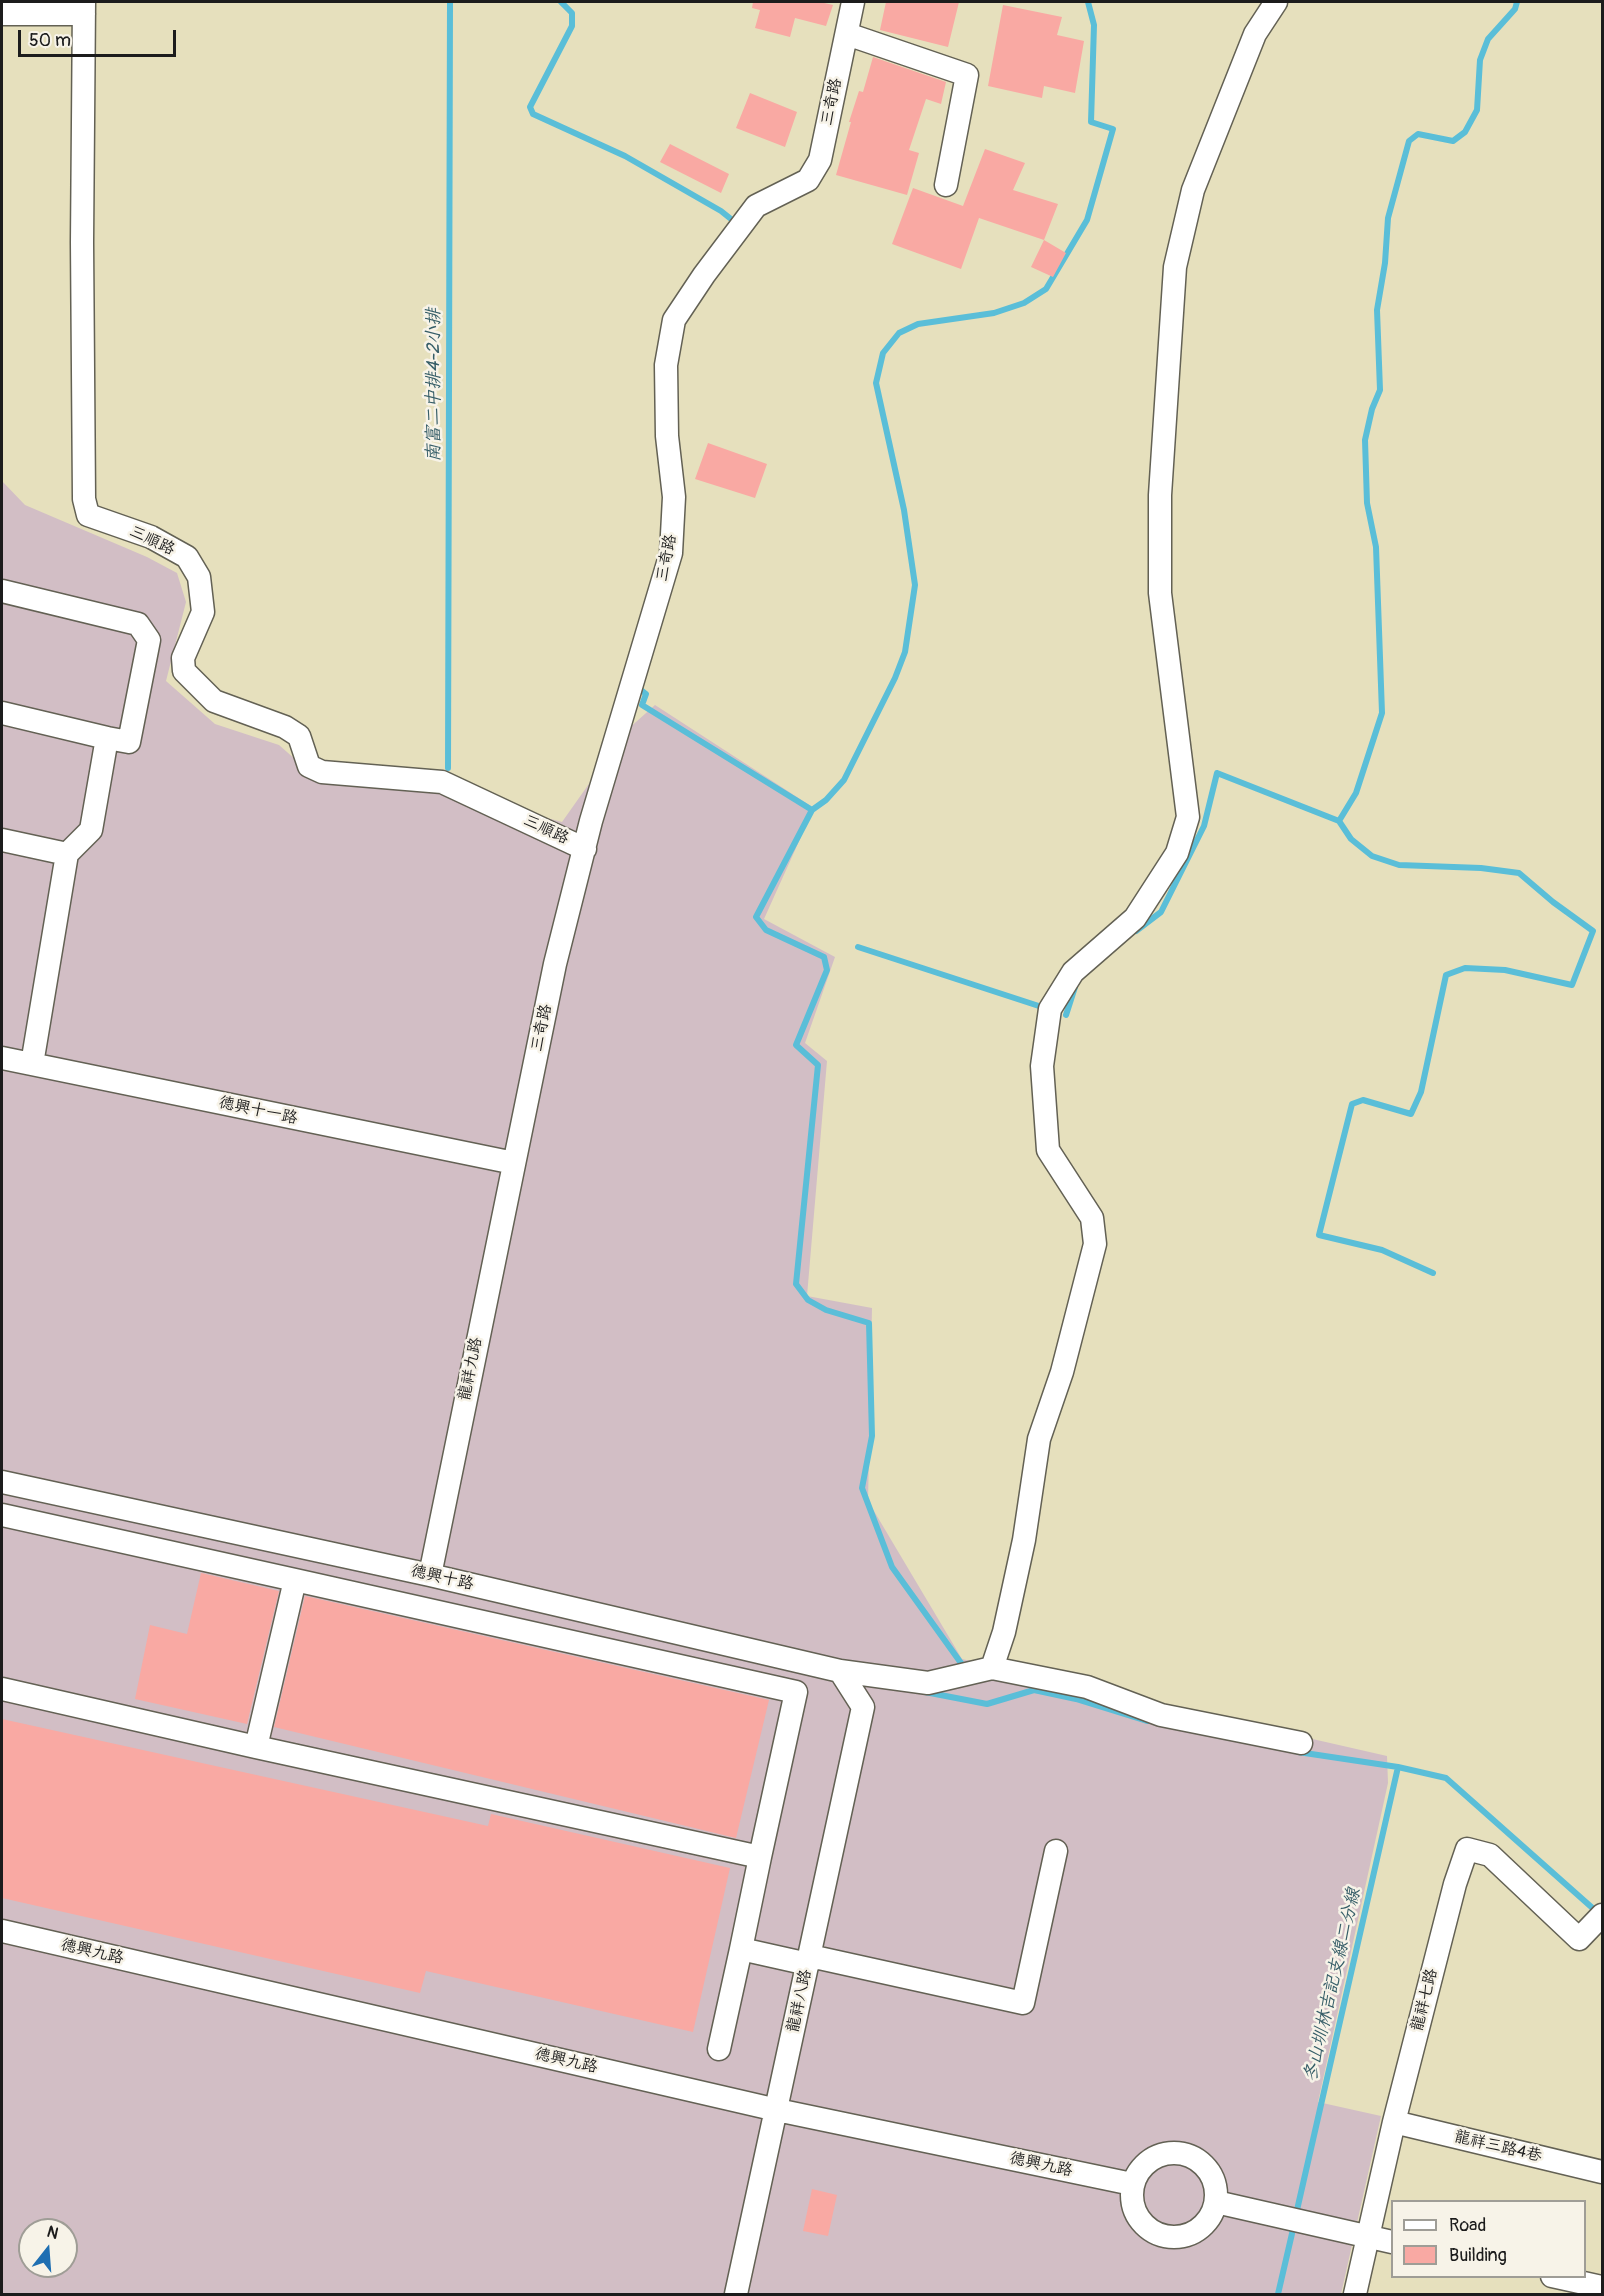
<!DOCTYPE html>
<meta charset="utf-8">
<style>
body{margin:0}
#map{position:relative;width:1604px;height:2296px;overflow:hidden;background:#e6e0bd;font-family:Pangolin,sans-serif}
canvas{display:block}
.frame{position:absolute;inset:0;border:3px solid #1c1c1c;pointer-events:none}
.legend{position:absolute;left:1391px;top:2200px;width:195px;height:78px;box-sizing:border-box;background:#f7f3e8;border:2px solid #9f9d96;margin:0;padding:8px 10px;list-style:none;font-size:18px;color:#1c1c1c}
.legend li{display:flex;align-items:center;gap:12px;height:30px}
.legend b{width:30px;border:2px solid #9f9d96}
.north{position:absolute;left:18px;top:2218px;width:60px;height:60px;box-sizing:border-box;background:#f7f3e8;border:2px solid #9f9d96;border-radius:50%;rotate:17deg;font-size:16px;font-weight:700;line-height:24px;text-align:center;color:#1c1c1c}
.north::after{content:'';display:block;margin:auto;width:21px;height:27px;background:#1f6fb2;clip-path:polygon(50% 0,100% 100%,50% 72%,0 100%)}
.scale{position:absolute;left:18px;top:30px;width:158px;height:27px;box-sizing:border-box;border:3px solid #1c1c1c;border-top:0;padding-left:8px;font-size:18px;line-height:21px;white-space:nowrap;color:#1c1c1c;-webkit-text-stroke:4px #f7f3e8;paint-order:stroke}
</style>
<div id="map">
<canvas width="1604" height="2296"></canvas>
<div class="frame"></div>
<ul class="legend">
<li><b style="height:8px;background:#fff"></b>Road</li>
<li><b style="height:16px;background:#f9a9a3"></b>Building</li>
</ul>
<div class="north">N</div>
<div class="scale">50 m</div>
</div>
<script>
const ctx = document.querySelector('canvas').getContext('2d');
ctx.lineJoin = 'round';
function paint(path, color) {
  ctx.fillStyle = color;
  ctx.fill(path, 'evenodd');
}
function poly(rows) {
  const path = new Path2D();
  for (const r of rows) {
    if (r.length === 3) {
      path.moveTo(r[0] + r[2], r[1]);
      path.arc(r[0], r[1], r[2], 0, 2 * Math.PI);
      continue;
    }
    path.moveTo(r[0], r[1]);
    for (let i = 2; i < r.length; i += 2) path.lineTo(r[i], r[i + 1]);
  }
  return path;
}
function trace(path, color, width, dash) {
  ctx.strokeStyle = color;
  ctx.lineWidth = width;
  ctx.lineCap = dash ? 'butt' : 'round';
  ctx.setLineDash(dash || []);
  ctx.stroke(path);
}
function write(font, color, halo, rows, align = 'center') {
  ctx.font = font + ' Pangolin,"LXGW WenKai TC",sans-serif';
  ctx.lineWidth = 5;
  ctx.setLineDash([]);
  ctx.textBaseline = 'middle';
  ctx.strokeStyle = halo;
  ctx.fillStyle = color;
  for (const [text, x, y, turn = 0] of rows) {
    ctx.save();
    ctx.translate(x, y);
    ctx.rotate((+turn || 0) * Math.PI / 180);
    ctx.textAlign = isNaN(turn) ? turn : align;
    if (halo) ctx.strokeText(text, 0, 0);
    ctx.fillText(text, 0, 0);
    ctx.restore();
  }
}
paint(poly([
 [2,481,25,505,147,557,177,573,186,602,166,681,215,724,279,745,320,781,438,789,562,822,627,730,655,705,814,808,764,919,835,957,805,1043,827,1061,807,1296,872,1308,868,1501,962,1659,1387,1756,1388,1783,1318,2102,1381,2116,1341,2294,2,2294],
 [30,2230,66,2230,66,2266,30,2266]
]), '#d2bec5');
trace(poly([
 [561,2,572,13,572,26,530,107,533,114,625,156,721,211,736,223],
 [636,686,646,694,642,705,812,810],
 [448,768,450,2],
 [1136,931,1161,912,1204,826,1217,773,1339,821],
 [858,947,1045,1008],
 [1066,1015,1075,987],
 [1433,1273,1382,1250,1319,1235,1352,1104,1363,1100,1411,1114,1421,1092,1446,975,1465,968,1505,970,1572,985,1593,931,1553,902,1519,873,1481,868,1399,865,1372,856,1351,839,1339,821,1356,793,1382,713,1376,547,1367,503,1365,440,1372,409,1380,390,1377,310,1385,263,1388,218,1409,141,1418,134,1453,141,1465,132,1477,110,1480,60,1488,39,1515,9,1517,2],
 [966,1670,892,1567,862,1488,872,1436,869,1323,826,1310,808,1300,796,1284,818,1065,796,1045,827,970,824,957,766,930,756,917,812,810,826,800,844,780,895,678,905,652,915,585,904,510,876,383,883,353,899,333,918,324,994,313,1024,303,1046,289,1087,220,1113,129,1091,122,1094,25,1088,2],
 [925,1692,987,1704,1034,1690,1076,1699,1147,1721],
 [1298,1752,1398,1767,1446,1778,1597,1912],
 [1297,2210,1398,1767],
 [1278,2294,1294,2225]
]), '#5abed8', 6);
paint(poly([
 [753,2,820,2,833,5,826,26,795,18,790,37,755,28,760,10,752,8],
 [886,2,959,2,948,47,880,30],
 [1003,5,1062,17,1057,35,1084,41,1075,93,1044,86,1042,98,988,86],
 [873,57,946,82,941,104,926,99,909,150,919,153,907,195,836,175,851,122,849,122,859,91,863,92],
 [750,93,797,112,785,147,736,128],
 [670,144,729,174,721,193,660,162],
 [985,149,1025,163,1013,190,1058,204,1044,240,979,218,961,269,892,244,913,188,963,206],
 [1044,240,1066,253,1053,277,1031,267],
 [708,443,767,464,755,498,695,479],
 [201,1573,279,1591,247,1724,135,1699,150,1625,187,1634],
 [305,1596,769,1700,736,1838,274,1727],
 [2,1719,488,1826,491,1814,730,1868,693,2032,426,1971,420,1993,2,1898],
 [812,2189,837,2195,828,2236,803,2231]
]), '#f9a9a3');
const minor = poly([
 [84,2,82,242,84,499,88,515,151,537,187,557,199,577,203,612,183,658,184,671,214,701,285,727,299,736,309,766,322,772,442,782,585,849],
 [2,14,84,14],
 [847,34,967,75,946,185],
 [2,591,138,624,149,640,129,742,107,738,91,830,67,854],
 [2,713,107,738],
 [2,840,67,854,32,1064],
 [2,1058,514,1163],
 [2,1482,430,1575,840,1671,863,1707,736,2294],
 [2,1515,295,1580],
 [430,1575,555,964,591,821,671,553,674,497,667,436,666,365,674,320,704,275,756,206,808,180,820,160,853,2],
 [992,1668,1004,1632,1024,1540,1039,1439,1062,1372,1095,1244,1092,1218,1048,1150,1042,1066,1050,1009,1073,972,1135,918,1177,853,1188,817,1160,593,1160,495,1175,267,1193,190,1255,34,1276,2],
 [840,1671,928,1683,992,1668,1087,1687,1161,1715,1301,1743],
 [2,1689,256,1747,760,1857,741,1949],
 [256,1747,295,1580,796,1692,760,1857],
 [2,1931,777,2110,1132,2184],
 [810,1956,1023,2003,1056,1851],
 [719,2049,741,1949,808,1964],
 [1394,2122,1602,2172],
 [1174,2195,42],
 [1216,2202,1392,2242],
 [1552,2276,1602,2287],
 [1355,2294,1394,2122,1455,1884,1467,1849,1490,1855,1579,1939,1602,1915]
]);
trace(minor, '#636154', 25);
trace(minor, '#fff', 22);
write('16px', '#1c1c1c', '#f7f3e8', [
 ["三奇路",832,102,-78],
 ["三順路",152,541,25],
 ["三奇路",667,558,-79],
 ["三順路",546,830,25],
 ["三奇路",542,1028,-78],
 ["德興十一路",258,1111,12],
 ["龍祥九路",471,1369,-79],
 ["德興十路",442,1578,13],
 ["德興九路",92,1952,13],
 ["龍祥七路",1425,2000,-76],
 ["龍祥八路",800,2001,-78],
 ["德興九路",566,2061,13],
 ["龍祥三路4巷",1498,2147,13],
 ["德興九路",1041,2165,12]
]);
write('italic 18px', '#355d67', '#f7f3e8', [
 ["南富二中排4-2小排",434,385,-90],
 ["冬山圳林吉記支線二分線",1333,1985,-77]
]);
</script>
